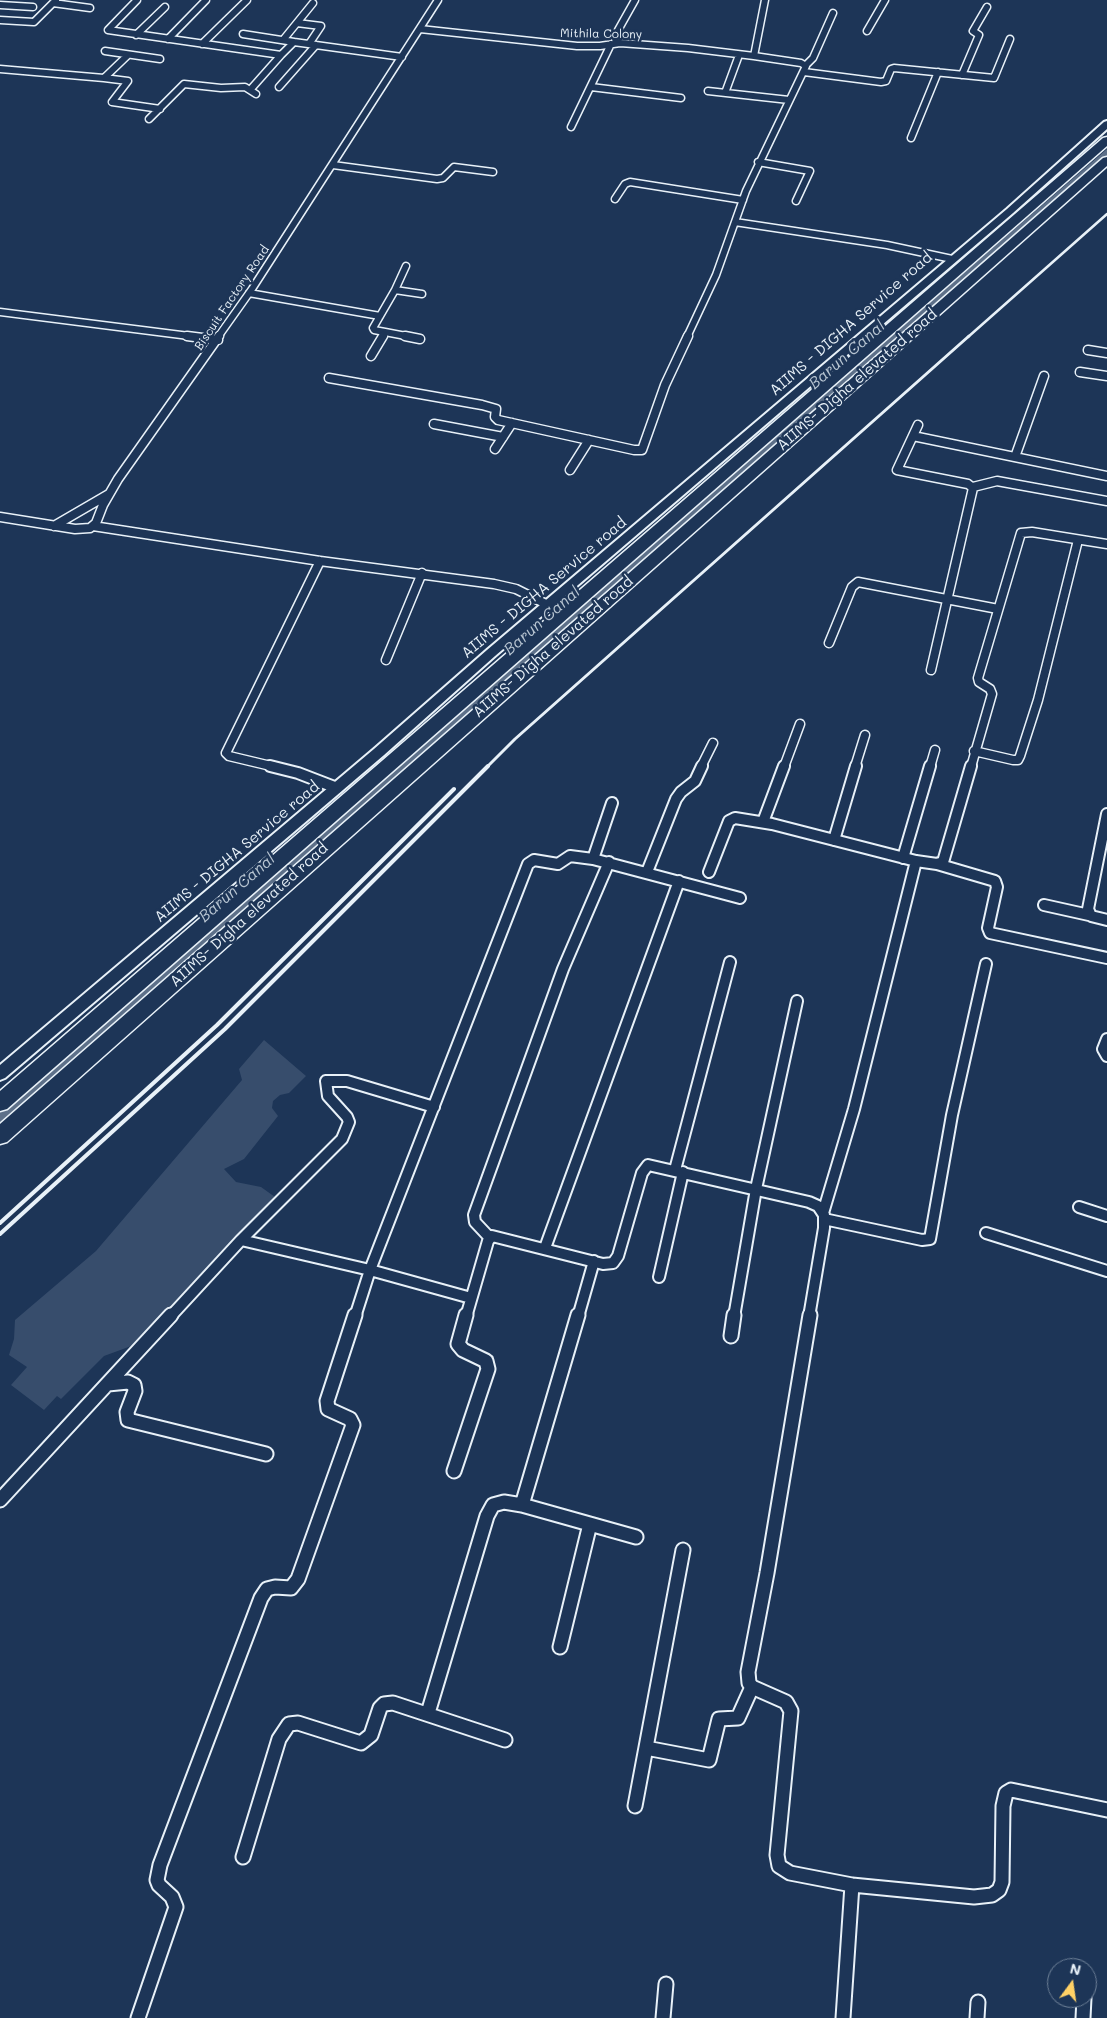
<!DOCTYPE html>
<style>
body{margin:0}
#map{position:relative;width:1107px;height:2018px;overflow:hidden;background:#1d3557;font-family:Mali,sans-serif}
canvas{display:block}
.north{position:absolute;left:1047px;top:1958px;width:50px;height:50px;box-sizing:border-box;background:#1d3557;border:1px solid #6e8097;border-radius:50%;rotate:14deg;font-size:14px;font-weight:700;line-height:20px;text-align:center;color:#e8f1f8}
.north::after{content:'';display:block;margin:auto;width:18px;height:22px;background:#ffd166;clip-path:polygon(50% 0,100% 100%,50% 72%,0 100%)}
</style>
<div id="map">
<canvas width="1107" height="2018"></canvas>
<div class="north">N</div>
</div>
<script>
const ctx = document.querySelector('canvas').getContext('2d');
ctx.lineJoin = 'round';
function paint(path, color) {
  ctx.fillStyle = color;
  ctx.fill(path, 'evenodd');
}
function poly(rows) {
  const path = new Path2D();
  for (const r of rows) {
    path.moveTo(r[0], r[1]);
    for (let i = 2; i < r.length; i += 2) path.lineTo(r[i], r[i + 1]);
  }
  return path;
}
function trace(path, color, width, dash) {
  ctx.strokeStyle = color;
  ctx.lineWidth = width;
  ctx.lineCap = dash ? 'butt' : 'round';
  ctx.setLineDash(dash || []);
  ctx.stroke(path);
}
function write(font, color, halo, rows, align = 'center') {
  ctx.font = font + ' Mali,sans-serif';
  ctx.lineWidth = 5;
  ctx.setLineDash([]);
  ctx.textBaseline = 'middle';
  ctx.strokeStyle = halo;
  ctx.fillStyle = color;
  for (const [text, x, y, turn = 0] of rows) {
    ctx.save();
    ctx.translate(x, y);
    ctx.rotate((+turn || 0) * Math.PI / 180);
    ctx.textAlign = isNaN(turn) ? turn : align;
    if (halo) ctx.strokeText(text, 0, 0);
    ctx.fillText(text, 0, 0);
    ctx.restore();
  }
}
paint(poly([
 [264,1040,306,1076,289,1093,280,1095,273,1101,272,1108,278,1116,244,1159,224,1169,236,1182,261,1187,275,1197,134,1345,104,1356,61,1399,57,1396,44,1410,11,1385,27,1367,9,1355,14,1339,15,1320,96,1251,242,1080,239,1069]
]), '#374d6c');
paint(poly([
 [1107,149,1107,156,5,1122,0,1124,0,1109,1107,149]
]), '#5d7089');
const minorFar3 = poly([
 [137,0,108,30,281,55,294,42,402,57],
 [53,3,90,8],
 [0,5,33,7],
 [0,20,34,22,56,0],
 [297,23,321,26,309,44],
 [420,29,577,46,600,46,620,43,688,48,754,56,765,0],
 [867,31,885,0],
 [243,34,294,42],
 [136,35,165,7],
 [168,39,206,0],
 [283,40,313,3],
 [615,43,617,32,635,0],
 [202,44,247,0],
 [105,51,160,59],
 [806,65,813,58,833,13],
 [0,69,104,78,128,55],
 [804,72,881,82,886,81,891,69,894,68,994,78,1010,39],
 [962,75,979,35,973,31,987,7],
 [104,78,128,81,112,102,160,109],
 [279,87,316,45],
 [591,87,681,98],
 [250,90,281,55],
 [708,91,789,100],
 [725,93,739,55],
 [149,119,184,84,221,88,245,87,256,94],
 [571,127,611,44],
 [911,138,938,72],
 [758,162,810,171,796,201],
 [333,165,437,179,443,178,454,167,493,172],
 [615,199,625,184,630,182,743,200],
 [735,222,887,245,952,259],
 [395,290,406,266],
 [249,293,380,316],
 [0,312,197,337],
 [385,332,411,337],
 [218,337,252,289,438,0],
 [382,337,385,332,374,330,373,328,395,290,422,294],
 [687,337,716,275,746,191,806,66,801,63,754,56]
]);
const minorFar2 = poly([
 [187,336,218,340],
 [405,336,420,339],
 [1088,350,1107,353],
 [371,356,383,336],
 [1080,372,1107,376],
 [329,378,482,405,496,409,495,417,498,420,634,450,642,450,665,385,688,336],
 [434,424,503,437],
 [918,425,897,470,968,484,973,488,931,670],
 [913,436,1107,476],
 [495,449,512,423],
 [1015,457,1044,376],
 [570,470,589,440],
 [973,487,997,481,1107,501],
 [0,517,75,529,90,528,96,523,103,505,118,479,219,336],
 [54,526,109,494],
 [93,526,320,561,494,584,516,589,548,605],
 [829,643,852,587,858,582,998,609],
 [386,660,422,573],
 [974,751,1013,760,1018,760,1020,756,1038,700,1078,540],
 [275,767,229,756,226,753,320,561],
 [701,767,713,743],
 [784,767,800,724],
 [855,767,865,735],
 [930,767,935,750],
 [971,767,992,694,990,689,979,682,978,678,1021,533,1032,532,1107,544]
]);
const minorFar1 = poly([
 [270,766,298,773,337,788],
 [1107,814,1088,909,1091,916,1107,920],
 [763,822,784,766],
 [834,840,856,766],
 [903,858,930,766],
 [593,859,612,803],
 [937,864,995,881,997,887,988,928,990,933,1107,958],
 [647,872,676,799,681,792,695,781,702,766],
 [709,872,729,821,735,818,772,824,916,861,937,864,943,862,971,766],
 [1044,905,1089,915],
 [1107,1039,1103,1049,1107,1056],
 [675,1170,730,962],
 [1079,1207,1107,1216],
 [823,1213,854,1109,916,861],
 [824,1219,922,1240,930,1239,952,1115,986,964],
 [986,1233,1107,1271],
 [490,1238,475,1222,474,1215,563,969,609,862],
 [241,1240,370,1270,471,1298],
 [545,1248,679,881],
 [659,1277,683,1172],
 [170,1317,241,1240,342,1139,349,1122,347,1117,328,1096,326,1081,347,1081,434,1107],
 [355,1317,370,1270,528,864,534,860,558,864,570,856,593,859,740,898],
 [466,1317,488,1241,492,1236,603,1264,613,1263,618,1256,642,1173,648,1165,809,1202,818,1206,824,1215,824,1228,809,1317],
 [578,1317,594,1261],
 [734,1317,756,1189,797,1001]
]);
const minor = poly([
 [810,1315,767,1573,748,1672,749,1683,752,1687,786,1702,791,1711,777,1855,779,1866,790,1873,852,1885,974,1897,992,1895,999,1890,1002,1882,1003,1806,1006,1793,1011,1790,1107,1810],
 [731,1336,734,1315],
 [108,1384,128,1382,134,1385,135,1391,127,1412,128,1420,266,1454],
 [454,1471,488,1369,486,1361,463,1350,458,1344,466,1315],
 [0,1500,171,1315],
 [522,1505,578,1315],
 [560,1647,590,1524],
 [428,1713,487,1516,493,1505,504,1502,522,1505,636,1537],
 [646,1748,709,1760,719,1719,738,1718,752,1687],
 [635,1806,683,1550],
 [243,1857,279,1739,289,1724,298,1723,361,1743,371,1735,380,1708,384,1704,393,1703,505,1740],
 [138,2018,176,1907,172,1897,159,1885,157,1880,160,1865,261,1598,267,1589,275,1587,291,1588,298,1579,353,1425,350,1419,328,1409,327,1401,355,1315],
 [663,2018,666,1984],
 [843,2018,852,1885],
 [977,2018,978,2002],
 [1083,2018,1084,1998]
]);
const secondary = poly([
 [1107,121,1107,129,1013,213,495,656,384,755,5,1078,0,1080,0,1065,374,749,487,650,1007,209,1104,122,1107,121]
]);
const motorway = poly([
 [1107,137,1107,146,7,1109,0,1111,0,1091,1103,138,1107,137],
 [1107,157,1107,166,7,1142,0,1144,0,1124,1103,158,1107,157]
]);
trace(minorFar3, '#e8f1f8', 9);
trace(minorFar2, '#e8f1f8', 11);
trace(minorFar1, '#e8f1f8', 14);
trace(minor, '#e8f1f8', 17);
trace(secondary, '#e8f1f8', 4);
trace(motorway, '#e8f1f8', 3);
trace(minorFar3, '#1d3557', 6);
trace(minorFar2, '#1d3557', 8);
trace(minorFar1, '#1d3557', 10);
trace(minor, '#1d3557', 13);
paint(secondary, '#1d3557');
paint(motorway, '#1d3557');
trace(poly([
 [968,337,1107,214]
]), '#e8f1f8', 2.5);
trace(poly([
 [487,767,515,739,969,336]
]), '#e8f1f8', 3);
trace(poly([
 [0,1223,217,1025,454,789],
 [0,1234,225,1029,488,766]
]), '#e8f1f8', 4);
write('12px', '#e8f1f8', '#1d3557', [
 ["Mithila Colony",601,34,1],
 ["Biscuit Factory Road",232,298,-56]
]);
write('15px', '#e8f1f8', '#1d3557', [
 ["AIIMS - DIGHA Service road",851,324,-41],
 ["AIIMS- Digha elevated road",857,380,-41],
 ["AIIMS - DIGHA Service road",544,588,-40],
 ["AIIMS- Digha elevated road",553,647,-41],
 ["AIIMS - DIGHA Service road",237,852,-40],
 ["AIIMS- Digha elevated road",249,915,-42]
]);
write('italic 16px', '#b7c4d1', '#1d3557', [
 ["Barun Canal",847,355,-41],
 ["Barun Canal",542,621,-41],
 ["Barun Canal",237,888,-41]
]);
</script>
